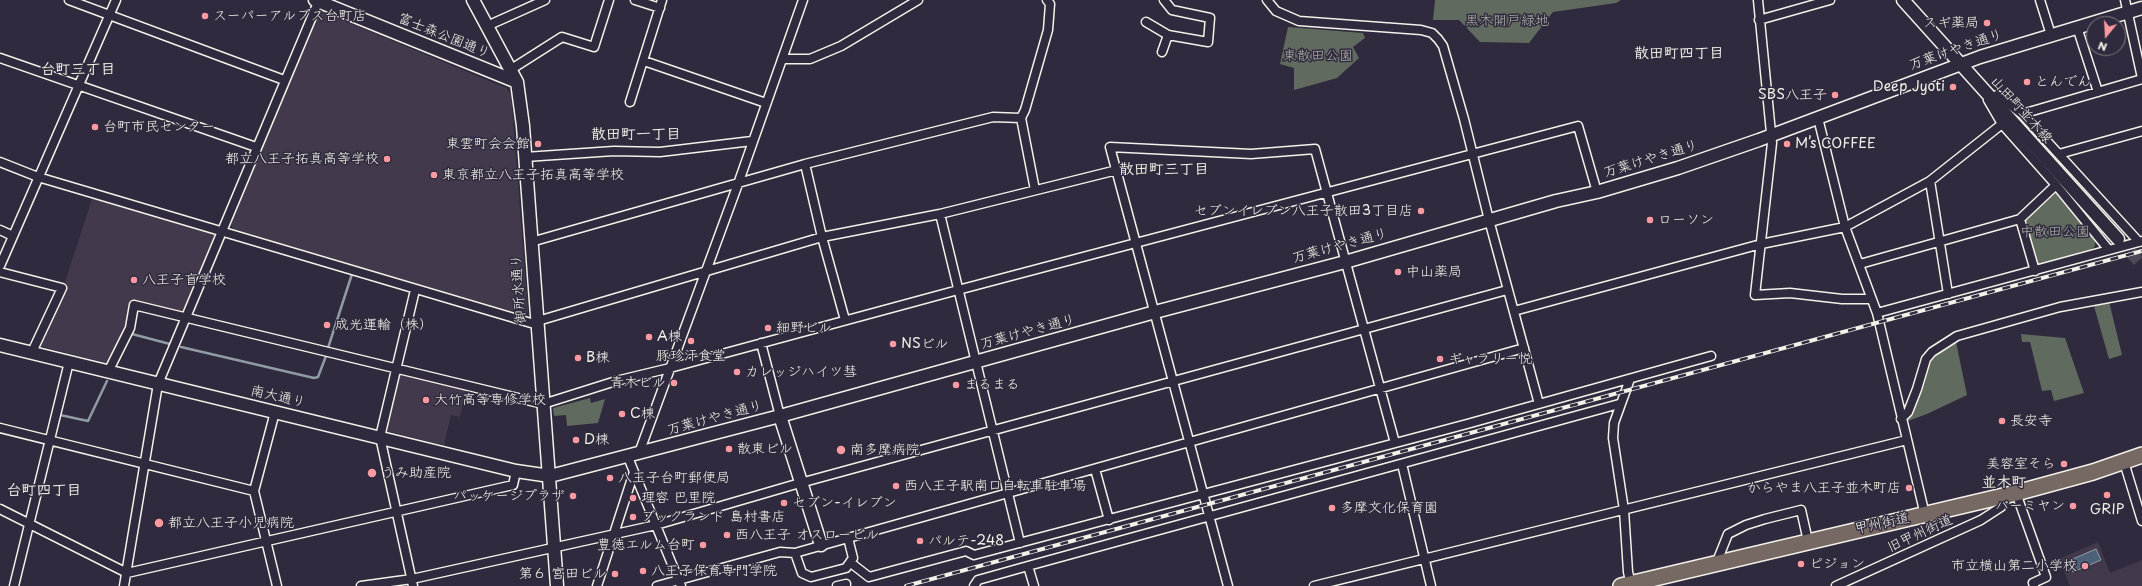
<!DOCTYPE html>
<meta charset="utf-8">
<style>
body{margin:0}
#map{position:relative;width:2142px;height:586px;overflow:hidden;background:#2f2a3d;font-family:"Playpen Sans",sans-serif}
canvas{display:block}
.north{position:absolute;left:2086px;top:16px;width:40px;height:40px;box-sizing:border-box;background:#2f2a3d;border:1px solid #7e7a81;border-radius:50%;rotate:198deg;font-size:11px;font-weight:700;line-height:16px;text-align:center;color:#f4f1e8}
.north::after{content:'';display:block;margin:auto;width:14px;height:18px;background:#ff9aa2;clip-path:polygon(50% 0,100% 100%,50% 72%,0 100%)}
</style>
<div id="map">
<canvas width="2142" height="586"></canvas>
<div class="north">N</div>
</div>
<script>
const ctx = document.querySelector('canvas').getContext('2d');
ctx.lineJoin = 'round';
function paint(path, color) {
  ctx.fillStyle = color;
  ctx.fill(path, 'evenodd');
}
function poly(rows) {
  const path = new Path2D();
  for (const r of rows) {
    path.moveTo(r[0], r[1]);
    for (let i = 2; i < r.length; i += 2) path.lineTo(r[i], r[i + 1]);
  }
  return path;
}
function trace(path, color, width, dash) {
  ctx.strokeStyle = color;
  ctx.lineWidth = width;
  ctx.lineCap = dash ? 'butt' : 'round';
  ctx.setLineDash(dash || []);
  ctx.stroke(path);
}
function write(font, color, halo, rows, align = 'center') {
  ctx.font = font + ' "Playpen Sans","Klee One",sans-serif';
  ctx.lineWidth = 3;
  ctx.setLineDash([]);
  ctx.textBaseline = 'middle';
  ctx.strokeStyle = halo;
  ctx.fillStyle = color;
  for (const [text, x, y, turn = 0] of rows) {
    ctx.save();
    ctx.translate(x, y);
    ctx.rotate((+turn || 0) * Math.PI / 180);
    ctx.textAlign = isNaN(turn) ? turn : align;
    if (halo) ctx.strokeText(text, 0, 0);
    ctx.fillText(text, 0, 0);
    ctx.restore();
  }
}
paint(poly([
 [323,12,506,88,511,94,528,312,525,315,233,230,231,225,318,14],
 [94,193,221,231,185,317,135,305,130,328,111,364,36,345,64,285],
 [396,368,467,385,460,417,451,415,444,445,381,430],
 [2098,542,2110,573,2142,560,2142,586,2070,586,2059,559]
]), '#43394c');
paint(poly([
 [1435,0,1621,0,1616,3,1553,12,1529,43,1480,42,1459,20,1433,20],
 [1288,27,1363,33,1365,38,1353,47,1359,58,1337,78,1294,90,1294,68,1280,64],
 [2056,193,2095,240,2095,246,2092,249,2038,265,2025,221],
 [2108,297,2122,355,2109,359,2092,299],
 [2021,334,2065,338,2084,393,2054,401,2051,390,2042,391,2030,342,2022,342],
 [1956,342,1967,395,1927,414,1908,421,1929,360,1936,353],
 [590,398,591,403,605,399,598,423,567,426,566,415,554,416,553,408]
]), '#616a5e');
const water = poly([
 [2096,549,2101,560,2073,572,2068,561,2096,549]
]);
paint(water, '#4d6278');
trace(water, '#909ba5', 1);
trace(poly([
 [132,334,170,344],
 [181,347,314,378,318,377,326,356],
 [328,348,352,274],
 [60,415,88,421,107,381]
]), '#909ba5', 2.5);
trace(poly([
 [2118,239,2142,265]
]), '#4d4857', 12, [12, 6]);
const street = poly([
 [69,0,284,80],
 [635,0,660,8],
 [1267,0,1276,11,1299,21,1421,30,1432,33,1438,39,1443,46,1464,119,1489,220,1539,404],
 [1758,0,1772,143,1755,295,1790,293,1842,299,1871,299],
 [2040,0,2051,35],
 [2125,0,2142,78],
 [1759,20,1830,0],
 [1146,22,1168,35],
 [487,26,545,0],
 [2077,27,2098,92],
 [1162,52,1168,35,1208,42,1210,18,1172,10,1164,0],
 [0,58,256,147],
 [782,59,810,59,841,46,918,0],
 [644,61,766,103],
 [510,70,562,37,594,47,609,0],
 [1997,95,2022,114,2139,242],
 [1988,100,2002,124,2056,185,2109,250],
 [630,102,662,0],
 [2022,114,2142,79],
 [1818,118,1845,227,1877,313,1925,515],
 [2059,154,2142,131],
 [525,157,614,151,660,152,752,141],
 [0,162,38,177,531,323,822,237,940,214,1117,170],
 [805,164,822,237,845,320],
 [1930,181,1948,294],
 [1035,190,1021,118,1025,110,1048,30,1050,4,1047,0],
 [940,214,1020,543],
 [2020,219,2035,271],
 [0,230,13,236],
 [531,242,805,164,993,117,1021,118],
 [1860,264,2020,219,2056,185],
 [0,266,116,0],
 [0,272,62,288,32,352],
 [1514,311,1761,244,1845,227,1930,181,2002,124],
 [1877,313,2142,241],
 [761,343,780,416],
 [108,372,130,328,134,305,543,404,616,381,670,368,958,290,1578,126,1597,192],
 [1630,379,1614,423,1613,438,1624,510,1628,572,1631,584],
 [275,412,254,491,277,586],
 [1901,419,1908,412,1917,389,1926,359,1932,352,1957,336,2060,307,2142,292],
 [0,428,254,491],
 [639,453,738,184,803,0],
 [2124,462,2142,521],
 [1402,464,1431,586],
 [1095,469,1109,520],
 [634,472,681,586],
 [2016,493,2046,577,2033,583,2034,586],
 [0,509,127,573,513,485,516,471],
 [795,553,802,573,811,577,846,568,853,558,848,538],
 [851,563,869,577,966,551,974,555,1467,424,1711,356],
 [1716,564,1728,534,1746,525,1765,519,1801,510,1808,541],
 [1028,566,1034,586],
 [14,586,69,362],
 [124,586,158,384,319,0],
 [361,586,412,579,656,525,793,485,1507,290],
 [413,586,380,437,415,290],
 [597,586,634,472,628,457],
 [657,586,780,552,795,553,848,538,1524,348],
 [837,586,846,584],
 [974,586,978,580,1028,566,1619,404],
 [1228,586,1110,147,1251,154,1315,149,1395,443],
 [1314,586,1907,440],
 [1836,586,1981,520,2001,507,2005,495]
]);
const secondary = poly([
 [315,0,517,82],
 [473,0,517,82,523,126,557,586],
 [1903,0,2118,239],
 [0,345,516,471,550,476,780,416,1155,312,1345,262,1556,201,1597,192,1678,168,1759,140,1980,57,2142,8],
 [780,416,821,545]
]);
const highway = poly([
 [1621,586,2016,493,2093,472,2142,455]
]);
trace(street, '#f4f1e8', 11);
trace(secondary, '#f4f1e8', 15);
trace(highway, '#f4f1e8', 18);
trace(street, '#2f2a3d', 8);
trace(secondary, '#2f2a3d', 12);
trace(highway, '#766964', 15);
const rail = poly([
 [906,586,2142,251]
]);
trace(rail, '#f4f1e8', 4);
trace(rail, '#2f2a3d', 2.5, [8]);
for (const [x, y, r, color] of [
 [205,16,4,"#ff9aa2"],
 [1987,23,4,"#ff9aa2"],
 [2027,82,4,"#ff9aa2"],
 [1953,87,4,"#ff9aa2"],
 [1835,95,4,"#ff9aa2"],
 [95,127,4,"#ff9aa2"],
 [538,144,4,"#ff9aa2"],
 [1787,144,4,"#ff9aa2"],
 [387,159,4,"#ff9aa2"],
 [434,175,4,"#ff9aa2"],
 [1421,211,4,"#ff9aa2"],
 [1650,220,4,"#ff9aa2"],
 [1398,272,4,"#ff9aa2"],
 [134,280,4,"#ff9aa2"],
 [327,325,4,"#ff9aa2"],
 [768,328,4,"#ff9aa2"],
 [649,337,4,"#ff9aa2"],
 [691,341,4,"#ff9aa2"],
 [893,344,4,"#ff9aa2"],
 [578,358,4,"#ff9aa2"],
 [1440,359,4,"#ff9aa2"],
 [737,372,4,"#ff9aa2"],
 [674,383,4,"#ff9aa2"],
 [956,385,4,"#ff9aa2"],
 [426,400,4,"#ff9aa2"],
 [622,414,4,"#ff9aa2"],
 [2002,421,4,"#ff9aa2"],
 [576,440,4,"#ff9aa2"],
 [729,449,4,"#ff9aa2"],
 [841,450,5,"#ff9aa2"],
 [2064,464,4,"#ff9aa2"],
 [372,473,5,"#ff9aa2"],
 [610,478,4,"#ff9aa2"],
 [896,486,4,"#ff9aa2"],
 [1909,488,4,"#ff9aa2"],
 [2107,495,4,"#ff9aa2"],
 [573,496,4,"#ff9aa2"],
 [633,498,4,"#ff9aa2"],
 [784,503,4,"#ff9aa2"],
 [2073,506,4,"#ff9aa2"],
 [1332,508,4,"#ff9aa2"],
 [633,517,4,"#ff9aa2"],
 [159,523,5,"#ff9aa2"],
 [727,535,4,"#ff9aa2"],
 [920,541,4,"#ff9aa2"],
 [703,545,4,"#ff9aa2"],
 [1801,564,4,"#ff9aa2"],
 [2085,566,4,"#ff9aa2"],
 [643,571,4,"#ff9aa2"],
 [615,574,4,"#ff9aa2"]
]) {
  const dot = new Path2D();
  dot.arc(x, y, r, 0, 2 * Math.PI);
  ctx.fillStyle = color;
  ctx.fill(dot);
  trace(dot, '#2f2a3d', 1.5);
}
write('14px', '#f4f1e8', '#2f2a3d', [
 ["スーパーアルプス台町店",213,16],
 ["スギ薬局",1979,23,"right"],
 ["とんでん",2035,82],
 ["Deep Jyoti",1945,87,"right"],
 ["SBS八王子",1827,95,"right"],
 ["台町市民センター",103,127],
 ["東雲町会会館",530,144,"right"],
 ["M’s COFFEE",1795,144],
 ["都立八王子拓真高等学校",379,159,"right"],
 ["東京都立八王子拓真高等学校",442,175],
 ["セブンイレブン八王子散田3丁目店",1413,211,"right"],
 ["ローソン",1658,220],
 ["中山薬局",1406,272],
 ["八王子盲学校",142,280],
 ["成光運輸（株）",335,325],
 ["細野ビル",776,328],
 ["A棟",657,337],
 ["NSビル",901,344],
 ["豚珍汗食堂",691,356,"center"],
 ["B棟",586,358],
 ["ギャラリー悦",1448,359],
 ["カレッジハイツ彗",745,372],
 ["青木ビル",666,383,"right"],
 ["まるまる",964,385],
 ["大竹高等専修学校",434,400],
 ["C棟",630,414],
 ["長安寺",2010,421],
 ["D棟",584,440],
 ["散東ビル",737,449],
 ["南多摩病院",850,450],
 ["美容室そら",2056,464,"right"],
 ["うみ助産院",381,473],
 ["八王子台町郵便局",618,478],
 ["西八王子駅南口自転車駐車場",904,486],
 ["からやま八王子並木町店",1901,488,"right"],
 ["パッケージプラザ",565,496,"right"],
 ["理容 巴里院",641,498],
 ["セブン-イレブン",792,503],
 ["バーミヤン",2065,506,"right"],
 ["多摩文化保育園",1340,508],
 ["GRIP",2107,510,"center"],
 ["ブックランド 島村書店",641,517],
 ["都立八王子小児病院",168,523],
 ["西八王子 オスロービル",735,535],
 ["パルテ-248",928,541],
 ["豊徳エルム台町",695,545,"right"],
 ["ピジョン",1809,564],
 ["市立横山第二小学校",2077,566,"right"],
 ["八王子保育専門学院",651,571],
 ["第６ 宮田ビル",607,574,"right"]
], 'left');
write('14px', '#b2b4aa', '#2f2a3d', [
 ["黒木開戸緑地",1507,21],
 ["東散田公園",1318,56],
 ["中散田公園",2055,232]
]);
write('14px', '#f4f1e8', '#2f2a3d', [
 ["富士森公園通り",444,36,22],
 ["万葉けやき通り",1956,50,-19],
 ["山田町並木線",2021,110,48],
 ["万葉けやき通り",1651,159,-17],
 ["万葉けやき通り",1340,246,-15],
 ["御所水通り",519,289,-94],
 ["万葉けやき通り",1028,332,-15],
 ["南大通り",278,397,13],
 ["万葉けやき通り",715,418,-15],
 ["甲州街道",1882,524,-12],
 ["旧甲州街道",1920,534,-25]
]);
write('bold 15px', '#f4f1e8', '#2f2a3d', [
 ["散田町四丁目",1679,54],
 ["台町三丁目",78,70],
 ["散田町一丁目",636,135],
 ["散田町三丁目",1164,170],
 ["並木町",2004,483],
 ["台町四丁目",44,491]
]);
</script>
